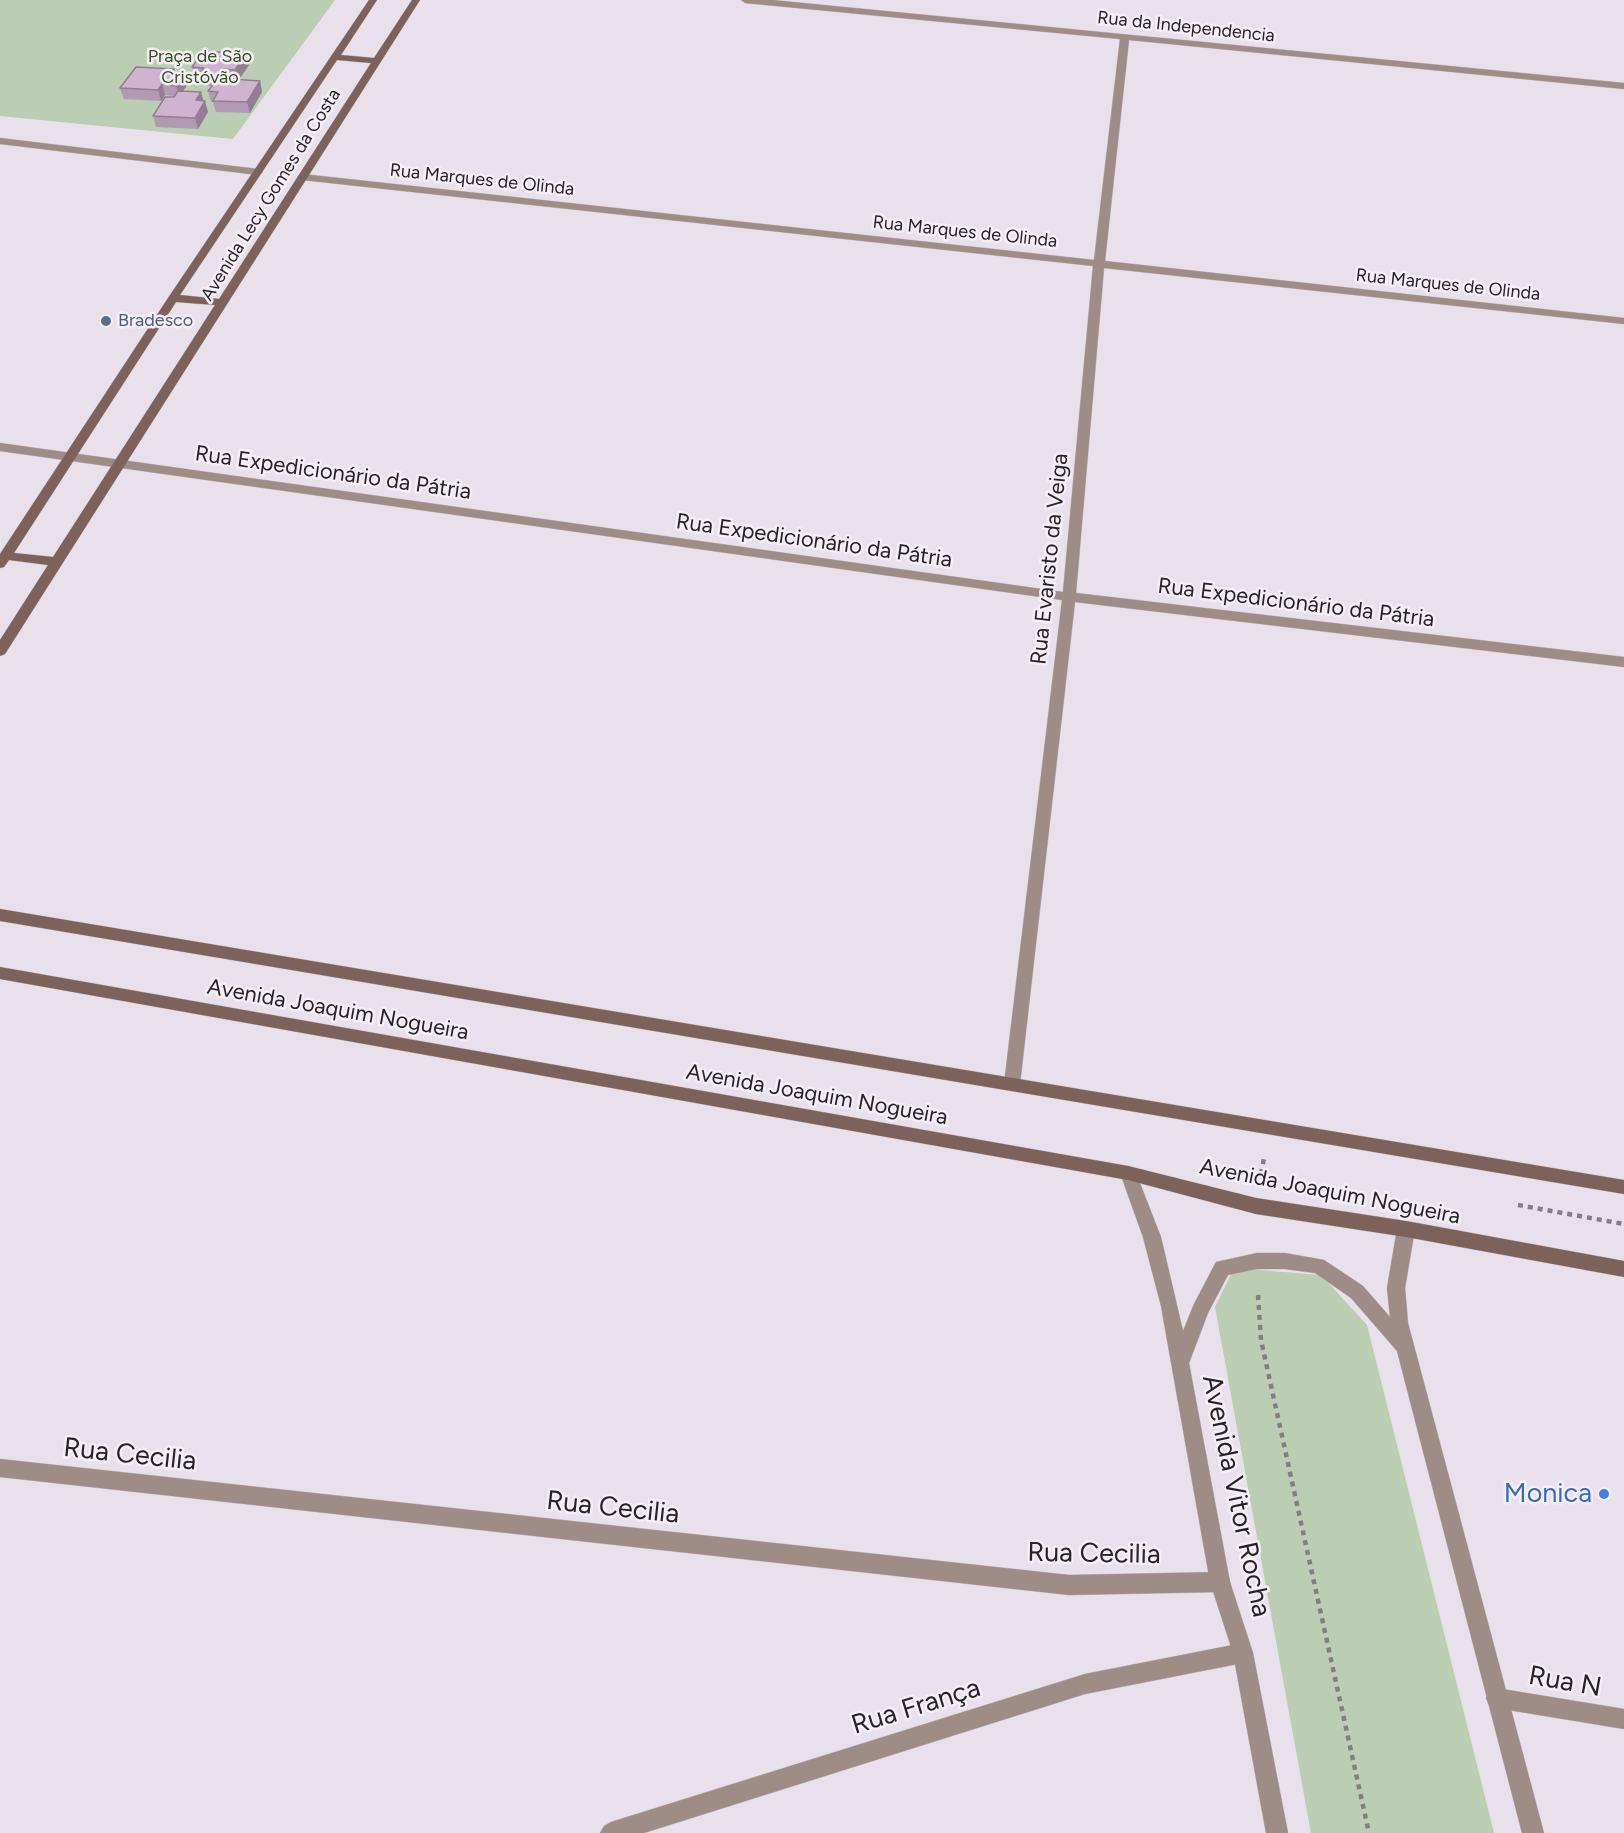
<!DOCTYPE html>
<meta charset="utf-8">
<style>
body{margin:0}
canvas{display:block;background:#e8e0ea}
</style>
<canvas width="1624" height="1833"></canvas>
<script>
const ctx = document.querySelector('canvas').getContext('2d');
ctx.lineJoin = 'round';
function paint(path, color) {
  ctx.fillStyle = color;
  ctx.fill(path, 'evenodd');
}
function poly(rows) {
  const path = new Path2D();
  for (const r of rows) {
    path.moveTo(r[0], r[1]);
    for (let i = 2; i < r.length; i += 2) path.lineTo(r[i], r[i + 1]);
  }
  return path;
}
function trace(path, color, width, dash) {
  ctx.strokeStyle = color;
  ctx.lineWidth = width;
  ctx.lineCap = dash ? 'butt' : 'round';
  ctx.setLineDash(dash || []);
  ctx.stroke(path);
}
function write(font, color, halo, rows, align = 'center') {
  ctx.font = font + ' Figtree,sans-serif';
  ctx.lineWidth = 5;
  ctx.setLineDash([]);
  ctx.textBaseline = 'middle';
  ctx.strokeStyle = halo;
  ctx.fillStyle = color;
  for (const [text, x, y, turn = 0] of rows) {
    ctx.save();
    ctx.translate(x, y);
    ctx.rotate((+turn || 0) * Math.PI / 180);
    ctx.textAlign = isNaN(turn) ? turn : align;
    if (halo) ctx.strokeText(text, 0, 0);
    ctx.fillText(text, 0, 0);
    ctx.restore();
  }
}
paint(poly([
 [0,0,335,0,233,139,0,116],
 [1234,1268,1321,1275,1367,1325,1494,1833,1311,1833,1215,1307]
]), '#bbcdb2');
const minor = poly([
 [741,0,772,0,1624,83,1624,89,1129,40,1105,261,1624,318,1624,324,1104,268,1076,593,1624,657,1624,667,1075,602,1020,1084,1018,1089,1012,1091,1006,1089,1004,1084,1062,600,0,451,0,443,1063,592,1093,266,302,180,297,177,302,174,1094,260,1120,39,745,3,741,0],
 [0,138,258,169,263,172,258,175,0,144,0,138],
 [0,1459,1069,1575,1220,1572,1227,1575,1230,1582,1227,1589,1220,1592,1069,1595,0,1477,0,1459],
 [1243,1643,1250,1646,1253,1653,1250,1660,1243,1663,1085,1694,644,1833,600,1833,604,1826,611,1822,1085,1674,1243,1643],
 [1496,1688,1624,1709,1624,1729,1496,1708,1489,1705,1486,1698,1489,1691,1496,1688]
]);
const tertiary = poly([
 [1128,1166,1134,1168,1136,1173,1161,1237,1183,1331,1194,1304,1216,1262,1257,1253,1285,1253,1324,1260,1363,1286,1390,1317,1387,1288,1397,1229,1400,1224,1406,1221,1412,1224,1415,1229,1405,1288,1408,1323,1544,1833,1522,1833,1397,1351,1351,1298,1315,1273,1285,1269,1257,1269,1228,1275,1208,1313,1189,1363,1230,1582,1253,1653,1288,1833,1266,1833,1233,1653,1210,1582,1161,1306,1143,1237,1120,1173,1122,1168,1128,1166]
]);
const secondary = poly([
 [369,0,377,0,341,55,374,58,412,0,420,0,5,654,0,656,0,640,48,565,9,560,4,567,0,568,0,554,168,298,369,0],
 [337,60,371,63,219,299,180,295,337,60],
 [176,302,215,305,53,557,14,553,176,302],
 [0,909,1624,1180,1624,1194,0,921,0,909],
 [0,967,1128,1166,1256,1198,1406,1221,1624,1261,1624,1277,1406,1237,1256,1214,1128,1180,0,979,0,967]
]);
trace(minor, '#c5bec7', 1);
trace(tertiary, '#c5bec7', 1);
trace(secondary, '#c5bec7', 1);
trace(poly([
 [1261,1174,1264,1158],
 [1518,1205,1624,1224],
 [1258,1295,1261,1340,1369,1833]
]), '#837e85', 4.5, [5, 5]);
paint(minor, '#9e8c87');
paint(tertiary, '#9e8c87');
paint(secondary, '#7c625b');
paint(poly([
 [246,54,249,65,238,80,260,81,262,92,250,113,216,112,213,102,211,102,208,91,212,86,202,85,200,78,195,78,192,67],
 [225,80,232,80,230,83,223,83],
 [176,76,182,76,186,87,182,91,203,101,208,112,198,129,156,127,153,116,175,96,165,95,161,101,124,99,120,88]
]), '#b39ab4');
paint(poly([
 [246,54,249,65,238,81,235,70],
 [174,69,177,80,173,86,170,75],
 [222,69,225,80,220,87,217,76],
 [182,76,186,87,179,96,176,86],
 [260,81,262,92,250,113,247,102],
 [162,84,165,95,161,101,158,90],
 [201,92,204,103,196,100],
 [205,101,208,112,198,129,195,118]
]), '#927d92');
const building = poly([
 [204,51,246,54,235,70,222,69,217,76,199,74,204,68,192,67,204,51],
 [136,67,174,69,170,75,182,76,176,86,162,84,158,90,120,88,136,67],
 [232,79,260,81,247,102,213,101,218,92,208,91,215,82,230,83,232,79],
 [178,91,201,92,196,100,205,101,195,118,153,116,165,97,174,97,178,91]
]);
paint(building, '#d0b3d1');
trace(building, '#927d92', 1.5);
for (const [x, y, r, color] of [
 [106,321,6,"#5c6f8a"],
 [1604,1494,6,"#3f7fe0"]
]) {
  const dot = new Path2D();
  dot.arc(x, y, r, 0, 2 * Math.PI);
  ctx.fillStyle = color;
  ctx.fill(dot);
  trace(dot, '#f5eef7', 2);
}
write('18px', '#262427', '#f5eef7', [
 ["Rua da Independencia",1186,27,6],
 ["Rua Marques de Olinda",482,180,6],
 ["Avenida Lecy Gomes da Costa",271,195,-58],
 ["Rua Marques de Olinda",965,232,6],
 ["Rua Marques de Olinda",1448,285,6]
]);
write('18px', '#335121', '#f5eef7', [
 ["Praça de São",200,57],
 ["Cristóvão",200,78]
]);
write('18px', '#4e5e75', '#f5eef7', [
 ["Bradesco",118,321]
], 'left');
write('22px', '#262427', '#f5eef7', [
 ["Rua Expedicionário da Pátria",333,473,8],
 ["Rua Expedicionário da Pátria",814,541,8],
 ["Rua Evaristo da Veiga",1050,559,-84],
 ["Rua Expedicionário da Pátria",1296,603,7],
 ["Avenida Joaquim Nogueira",338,1010,10],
 ["Avenida Joaquim Nogueira",817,1095,10],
 ["Avenida Joaquim Nogueira",1330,1192,11]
]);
write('27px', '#262427', '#f5eef7', [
 ["Rua Cecilia",130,1455,6],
 ["Avenida Vitor Rocha",1236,1496,78],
 ["Rua Cecilia",613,1508,6],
 ["Rua Cecilia",1094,1554,1],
 ["Rua N",1565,1682,10],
 ["Rua França",916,1707,-17]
]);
write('27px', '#366cbe', '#f5eef7', [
 ["Monica",1592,1494]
], 'right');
</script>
